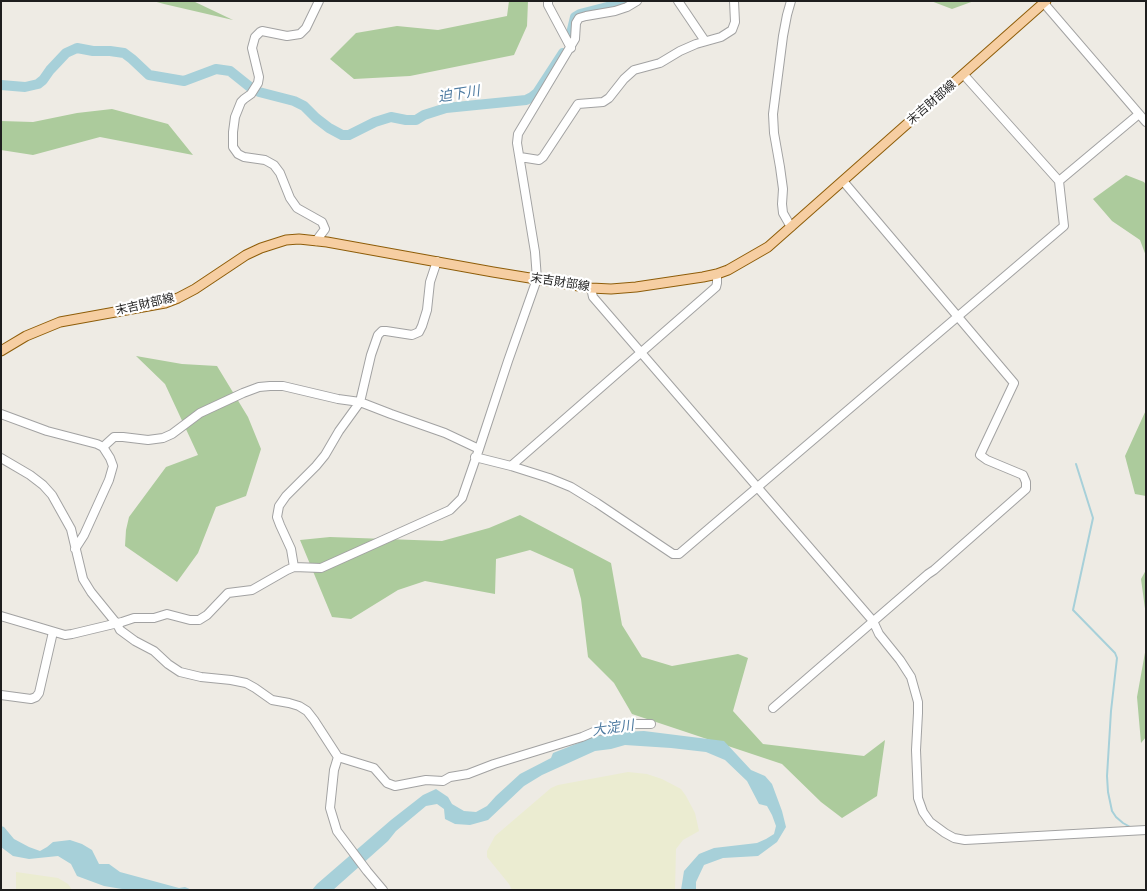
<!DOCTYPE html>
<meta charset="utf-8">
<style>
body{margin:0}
#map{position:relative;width:1147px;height:891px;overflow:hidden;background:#eeebe4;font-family:"Titillium Web",sans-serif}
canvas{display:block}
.frame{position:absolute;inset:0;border:2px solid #1e1e1e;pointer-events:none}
</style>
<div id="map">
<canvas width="1147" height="891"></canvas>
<div class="frame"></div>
</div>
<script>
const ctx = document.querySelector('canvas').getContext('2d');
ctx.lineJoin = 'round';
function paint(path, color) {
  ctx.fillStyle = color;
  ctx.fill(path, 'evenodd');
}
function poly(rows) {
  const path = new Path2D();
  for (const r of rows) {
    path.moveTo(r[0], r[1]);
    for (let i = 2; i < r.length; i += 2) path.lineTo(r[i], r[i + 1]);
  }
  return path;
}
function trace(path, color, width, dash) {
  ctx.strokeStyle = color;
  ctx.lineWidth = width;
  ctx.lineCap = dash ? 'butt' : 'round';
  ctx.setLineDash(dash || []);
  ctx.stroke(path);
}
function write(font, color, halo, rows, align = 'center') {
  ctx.font = font + ' "Titillium Web","Noto Sans JP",sans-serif';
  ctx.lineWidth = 4.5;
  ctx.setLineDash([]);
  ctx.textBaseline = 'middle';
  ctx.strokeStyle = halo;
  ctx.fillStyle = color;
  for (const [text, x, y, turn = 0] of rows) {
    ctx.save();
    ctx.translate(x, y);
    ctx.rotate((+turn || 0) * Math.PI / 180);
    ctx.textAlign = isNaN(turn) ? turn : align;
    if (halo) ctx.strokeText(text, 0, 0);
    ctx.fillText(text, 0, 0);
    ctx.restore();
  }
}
paint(poly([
 [628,772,647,774,662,779,681,789,686,796,695,813,699,831,683,840,676,849,675,890,512,890,509,884,487,857,487,851,495,836,551,788,558,785],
 [16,872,58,878,68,884,72,890,16,890]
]), '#ebecd1');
paint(poly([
 [153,1,193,1,233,20,164,4],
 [509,1,528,1,527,26,514,55,410,76,354,79,330,59,356,33,397,26,438,30,507,16],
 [931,1,974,1,952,9],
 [112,109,168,124,193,155,100,137,33,155,1,150,1,121,33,122,77,113],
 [1126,175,1144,182,1146,185,1146,256,1140,240,1112,221,1093,199],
 [136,356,182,364,217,366,248,417,261,449,246,496,216,507,198,553,177,582,125,546,126,530,129,517,166,467,198,455,165,384],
 [1146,410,1146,496,1135,494,1125,456],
 [520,515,611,563,622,625,642,657,672,666,738,654,748,658,733,711,763,744,864,756,885,740,877,796,842,818,821,802,782,764,632,714,614,683,588,657,581,599,573,569,530,550,496,559,495,594,425,581,398,590,351,619,332,617,300,540,330,537,442,541,489,528],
 [1146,570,1146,616,1141,579],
 [1146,647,1146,737,1141,743,1137,697]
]), '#accb9c');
paint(poly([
 [644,731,724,741,751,770,765,776,772,784,782,811,786,827,777,842,758,856,723,858,704,865,696,882,696,890,681,890,684,871,699,854,714,848,757,843,766,839,774,834,776,826,772,815,767,806,759,804,747,781,725,760,706,752,671,748,625,745,611,749,595,751,542,775,524,786,488,820,470,825,455,824,445,819,444,809,437,804,426,806,396,831,388,841,333,890,312,890,317,884,391,820,423,795,436,789,448,797,452,804,464,811,476,812,487,806,496,796,520,774,551,758,553,753,596,736,620,732],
 [1,826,4,827,14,839,29,847,40,851,47,847,53,842,70,840,82,844,92,850,99,864,109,864,120,872,179,888,185,887,192,890,128,890,104,886,77,876,71,864,58,856,29,859,13,856,1,847]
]), '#a7d0d9');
trace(poly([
 [1076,464,1093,518,1073,610,1115,653,1117,658,1111,711,1107,776,1108,792,1112,811,1116,817,1123,823,1132,828]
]), '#a7d0d9', 2);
trace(poly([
 [570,38,575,17,580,14,619,4,626,1],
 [1,85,25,87,38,84,43,80,50,70,66,53,77,48,93,51,110,51,124,53,132,59,149,75,184,81,216,69,230,71,250,87],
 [259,92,294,101,304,106,316,118,329,128,342,135,349,135,375,122,391,117,406,120,416,120,424,115,446,108,526,100,532,97,537,93,563,53]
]), '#a7d0d9', 10);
const minor = poly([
 [548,1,548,5,571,48],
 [678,1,705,41],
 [791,1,787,15,783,36,773,114,774,133,780,167,783,189,782,204,783,213,791,227],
 [1042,1,1146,122],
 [520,157,539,160,543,157,578,104,603,102,609,98,624,79,634,70,660,63,680,51,696,44,721,37,732,30,735,22,734,1],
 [1059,181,1139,114],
 [316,241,325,229,322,222,297,208,290,198,280,173,274,165,265,160,244,157,238,154,233,147,233,132,235,117,241,102,244,99,251,94,258,83,259,77,252,48,255,37,260,32,262,31,287,36,300,34,306,28,319,1],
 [591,288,593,297,873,621,879,634,900,660,911,677,918,702,918,713,916,750,918,798,923,812,930,822,945,833,954,838,965,840,1146,830],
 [1,414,47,431,97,444,103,447,110,458,113,466,109,480,84,535,75,549],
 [103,447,114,437,123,437,148,440,163,438,172,434,200,413,243,393,259,387,270,386,283,386,338,399,360,402,391,414,445,433,479,449],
 [475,457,511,466,549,478,571,487,597,503,673,554,679,554,1064,226,1059,181,964,75],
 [1,458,30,475,43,485,52,495,71,529,83,579,91,592,117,624,120,630,135,641,154,651,168,664,180,672,201,677,231,680,246,683,255,688,272,700,289,703,299,706,307,711,314,720,338,757,374,768,387,783,395,786,426,780,443,781,450,777,468,774,494,764,582,737,596,731,615,729,620,725,630,724,651,724],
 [511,466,716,287,717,283,717,274],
 [294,567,291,549,280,525,277,517,279,506,286,496,316,466,325,455,339,431,360,402,371,355,378,335,382,331,386,331,412,335,419,332,422,326,427,310,430,282,437,261],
 [1,616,65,635,72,634,122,622,134,618,154,618,167,614,190,620,199,620,207,615,228,593,252,590,287,570,294,567,321,568,450,510,462,498,479,449,508,361,537,279,535,252,517,143,518,134,575,39,576,23,579,18,586,16,615,11,627,7,637,1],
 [1,695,31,699,36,697,39,693,53,632],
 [773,708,928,574,934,570,1026,489,1026,482,1023,475,987,460,980,455,1014,383,843,181],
 [338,757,334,770,330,808,337,831,367,871,383,890]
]);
const major = poly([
 [1,351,26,336,60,322,165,303,178,298,195,289,246,255,261,248,286,240,299,239,327,242,493,272,591,288,611,289,636,287,703,277,717,274,728,270,768,247,1046,1]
]);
trace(minor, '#a2a2a2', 10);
trace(major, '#8e5d09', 11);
trace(minor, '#fff', 8);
trace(major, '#f6cea2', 9);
write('12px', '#1e1e1e', '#fff', [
 ["末吉財部線",932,103,-41],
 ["末吉財部線",560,283,9],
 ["末吉財部線",145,305,-13]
]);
write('italic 14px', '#4d7aa0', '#fff', [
 ["迫下川",459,95,-9],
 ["大淀川",613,729,-8]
]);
</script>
